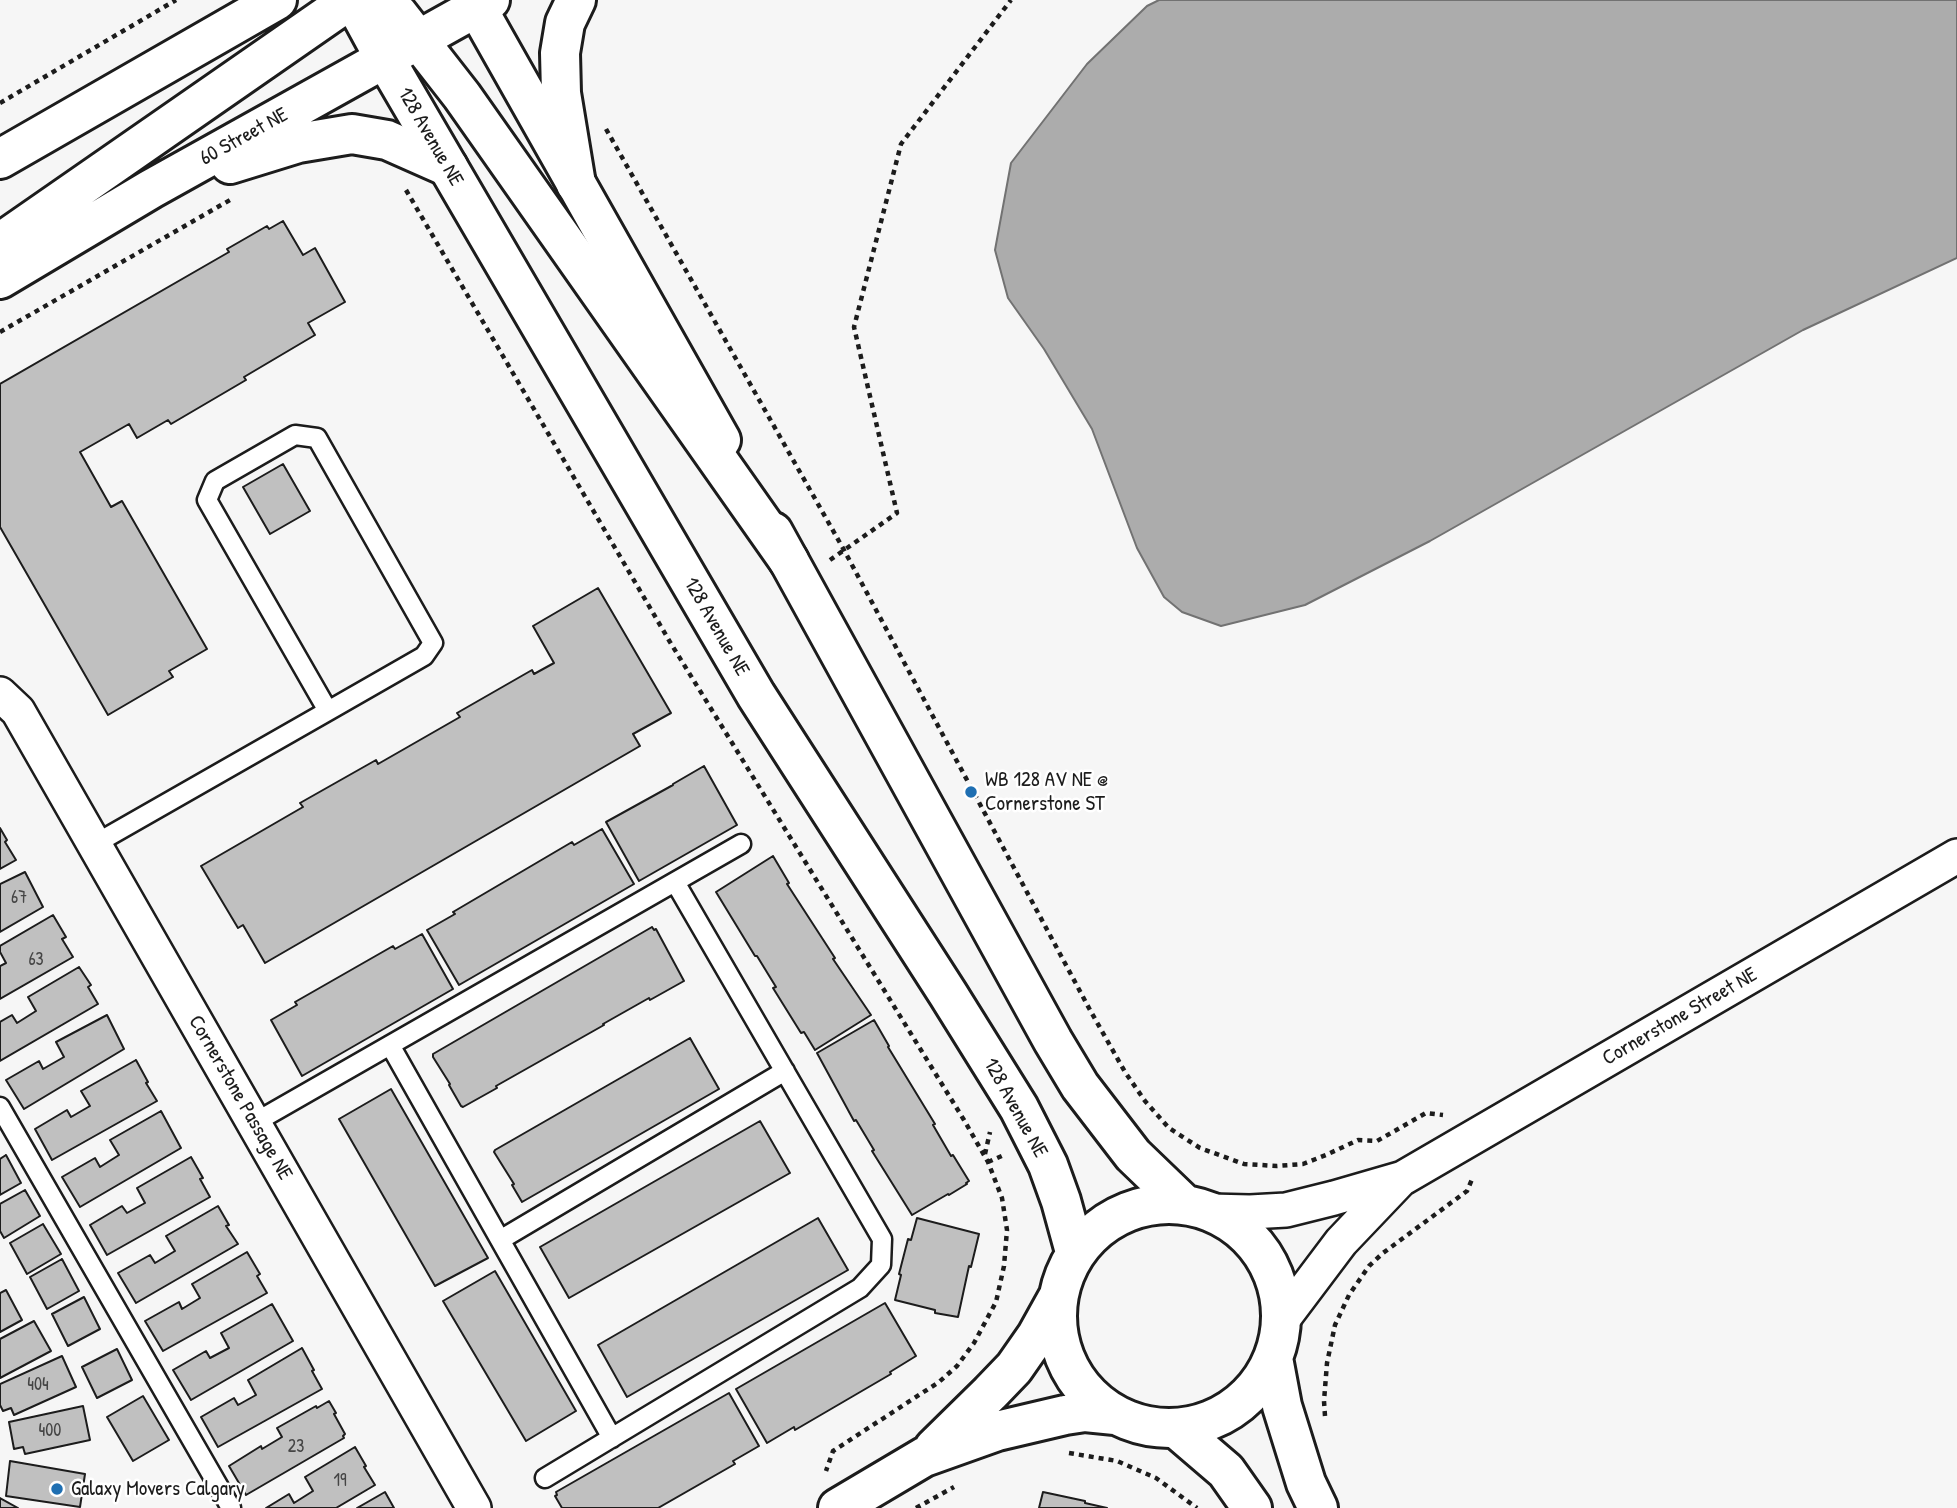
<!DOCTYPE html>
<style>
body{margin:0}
canvas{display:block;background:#f6f6f6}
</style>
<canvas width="1957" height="1508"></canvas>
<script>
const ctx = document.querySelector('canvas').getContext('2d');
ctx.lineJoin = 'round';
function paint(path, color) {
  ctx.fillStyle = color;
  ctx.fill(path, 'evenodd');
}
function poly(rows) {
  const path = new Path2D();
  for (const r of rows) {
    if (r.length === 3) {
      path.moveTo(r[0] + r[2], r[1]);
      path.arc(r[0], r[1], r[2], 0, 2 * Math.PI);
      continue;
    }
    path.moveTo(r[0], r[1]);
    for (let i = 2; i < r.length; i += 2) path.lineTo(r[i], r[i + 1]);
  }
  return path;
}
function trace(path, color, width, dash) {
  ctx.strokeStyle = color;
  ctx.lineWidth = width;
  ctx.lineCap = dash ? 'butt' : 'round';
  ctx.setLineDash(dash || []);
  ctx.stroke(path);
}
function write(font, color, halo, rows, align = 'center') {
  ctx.font = font + ' "Patrick Hand",sans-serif';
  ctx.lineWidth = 5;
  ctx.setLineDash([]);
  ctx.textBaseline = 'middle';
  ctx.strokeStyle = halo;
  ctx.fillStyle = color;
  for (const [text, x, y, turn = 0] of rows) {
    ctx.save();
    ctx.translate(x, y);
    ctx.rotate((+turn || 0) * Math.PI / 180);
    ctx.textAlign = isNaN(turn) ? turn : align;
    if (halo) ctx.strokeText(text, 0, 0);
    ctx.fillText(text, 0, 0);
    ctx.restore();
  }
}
const water = poly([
 [1159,0,1957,0,1957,258,1803,330,1430,541,1305,605,1221,626,1182,612,1164,597,1137,548,1092,429,1044,349,1008,298,995,250,1011,163,1087,64,1147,6,1159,0]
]);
paint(water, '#acacac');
trace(water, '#727272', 2);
const building = poly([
 [283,221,303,255,315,248,345,302,308,323,315,335,244,377,246,380,171,424,168,420,137,438,129,424,80,452,111,507,122,501,207,649,169,671,173,677,108,715,0,527,0,384,229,252,227,249,267,226,269,229,283,221],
 [283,464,310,511,270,534,243,487,283,464],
 [598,588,671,713,633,734,640,746,265,963,243,925,238,928,201,866,303,807,300,803,376,760,378,764,460,717,457,713,532,670,534,674,554,663,533,626,598,588],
 [704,766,737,825,639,881,606,822,673,785,673,784,704,766],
 [0,828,7,840,5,842,16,860,0,869,0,828],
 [602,829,634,884,459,985,427,930,455,914,453,912,572,842,574,845,602,829],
 [773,856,789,883,787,884,835,958,833,959,871,1015,815,1050,804,1032,801,1033,773,988,776,987,757,956,755,956,716,892,773,856],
 [25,872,43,907,0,932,0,884,25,872],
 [53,915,66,937,62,939,73,957,0,999,0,966,6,963,0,952,0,946,53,915],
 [652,927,654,930,656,929,684,981,650,1000,649,998,603,1024,604,1025,496,1086,497,1088,463,1107,461,1106,449,1085,450,1084,433,1057,433,1054,652,927],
 [422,934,453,989,302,1076,271,1020,297,1005,295,1002,393,946,395,949,422,934],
 [79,967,91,985,88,987,98,1004,0,1061,0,1022,12,1015,17,1023,36,1011,28,997,79,967],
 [107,1015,124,1049,24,1109,6,1080,39,1061,43,1069,64,1057,56,1042,107,1015],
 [874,1020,889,1046,888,1047,935,1124,933,1125,951,1156,953,1155,969,1181,966,1183,967,1184,949,1195,948,1194,912,1215,872,1151,874,1150,856,1120,854,1121,817,1053,874,1020],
 [690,1038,719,1089,522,1202,512,1185,514,1184,494,1152,495,1150,690,1038],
 [136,1060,148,1082,146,1083,157,1101,52,1160,35,1129,67,1110,71,1117,90,1106,81,1091,136,1060],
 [391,1089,488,1258,435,1286,339,1119,391,1089],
 [161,1111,181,1148,80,1207,62,1177,95,1158,100,1167,119,1155,110,1140,161,1111],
 [760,1121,790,1173,569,1298,540,1247,760,1121],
 [6,1155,21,1183,0,1195,0,1159,6,1155],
 [191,1157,203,1178,200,1179,210,1197,107,1255,90,1225,122,1206,127,1213,145,1203,137,1188,191,1157],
 [25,1190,40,1216,4,1238,0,1231,0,1204,25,1190],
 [218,1206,229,1225,226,1226,238,1244,136,1303,118,1273,150,1255,155,1263,175,1251,166,1236,218,1206],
 [818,1218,848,1270,627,1397,598,1345,818,1218],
 [917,1218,979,1234,971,1267,969,1266,958,1317,935,1313,935,1310,895,1300,901,1275,899,1274,908,1239,911,1240,917,1218],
 [43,1224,61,1254,27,1274,10,1243,43,1224],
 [247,1252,260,1274,257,1276,267,1293,163,1351,145,1321,179,1302,182,1309,200,1298,192,1284,247,1252],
 [62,1259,79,1291,47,1309,30,1277,62,1259],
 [495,1271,576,1411,526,1441,443,1301,495,1271],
 [6,1290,22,1320,0,1332,0,1293,6,1290],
 [84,1297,100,1329,68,1346,52,1314,84,1297],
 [885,1303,916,1356,890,1372,891,1374,795,1430,794,1427,767,1443,736,1389,885,1303],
 [272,1304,293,1341,191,1400,173,1370,206,1351,210,1358,229,1348,221,1333,272,1304],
 [34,1321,51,1351,0,1378,0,1339,34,1321],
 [302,1348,314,1370,312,1371,322,1389,218,1447,201,1417,234,1398,238,1405,256,1395,248,1380,302,1348],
 [117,1349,132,1380,97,1398,82,1367,117,1349],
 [62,1356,76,1387,14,1415,11,1408,3,1411,0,1405,0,1384,62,1356],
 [729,1393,759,1446,733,1461,735,1464,658,1508,562,1508,555,1496,557,1495,556,1492,729,1393],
 [143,1396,169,1440,133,1461,107,1417,143,1396],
 [329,1401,336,1413,334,1414,345,1434,343,1436,344,1438,246,1495,229,1466,261,1446,262,1449,282,1437,277,1428,316,1406,317,1408,329,1401],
 [83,1406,90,1440,25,1454,23,1447,14,1449,9,1422,83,1406],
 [355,1447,366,1466,364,1467,375,1485,336,1508,266,1508,289,1494,294,1503,313,1491,305,1477,355,1447],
 [10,1461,85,1474,80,1507,6,1496,10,1461],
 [385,1492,394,1508,357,1508,385,1492],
 [1043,1492,1085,1501,1085,1503,1107,1508,1039,1508,1043,1492],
 [0,1498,18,1508,0,1508,0,1498]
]);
paint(building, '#c0c0c0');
trace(building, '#1c1c1c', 2);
const service = poly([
 [95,844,328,711,424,656,433,643,317,438,295,435,215,481,207,500,328,711],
 [390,1045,612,1438],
 [0,1107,231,1508],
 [254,1123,741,844],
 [500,1240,785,1071],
 [545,1478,860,1288,881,1265,882,1239,675,882]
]);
const minor = poly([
 [0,694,18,711,474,1508],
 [1210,1211,1250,1212,1286,1210,1334,1198,1403,1178,1957,856],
 [1280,1323,1341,1242,1401,1179]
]);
const tertiary = poly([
 [477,8,721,440],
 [385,59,756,695,948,994,1019,1108,1048,1165,1061,1201,1075,1252],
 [773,532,1053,1041,1080,1086,1133,1155,1185,1205],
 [1169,1316,112],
 [1273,1358,1282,1406,1306,1483,1318,1508],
 [1177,1429,1226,1471,1252,1508],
 [934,1448,990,1393,1014,1368,1037,1335,1057,1299],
 [838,1508,924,1457,997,1431,1065,1415,1085,1412,1115,1415]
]);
const secondary = poly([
 [353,0,385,59],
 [382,0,398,14,462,96,789,561],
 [576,0,565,23,560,53,561,93,576,184],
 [0,159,277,0],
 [230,164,298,143,352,134,387,140,448,167],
 [0,243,350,0],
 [0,279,151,189,490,0]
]);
trace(service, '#1c1c1c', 23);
trace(minor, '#1c1c1c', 38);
trace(tertiary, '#1c1c1c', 44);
trace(secondary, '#1c1c1c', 44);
trace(poly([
 [0,103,176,0],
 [606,129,844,550,1090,1010,1125,1072,1145,1101,1169,1128,1200,1148,1244,1164,1277,1166,1303,1164,1326,1155,1358,1140,1377,1141,1426,1113,1443,1115],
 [406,190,670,642,964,1120,988,1162,1002,1198,1007,1230,1004,1266,996,1302,974,1343,957,1366,939,1382,833,1451,826,1471],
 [0,332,230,200],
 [830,560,897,513,854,327,901,144,1011,0],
 [985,1154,990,1132],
 [988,1162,1004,1155],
 [1325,1416,1324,1401,1327,1363,1335,1325,1349,1295,1369,1266,1383,1253,1467,1191,1473,1177],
 [1069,1453,1117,1461,1156,1478,1197,1508],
 [916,1508,954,1487]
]), '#1c1c1c', 4.5, [5, 5]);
trace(service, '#fff', 18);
trace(minor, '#fff', 33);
trace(tertiary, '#fff', 38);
trace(secondary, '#fff', 38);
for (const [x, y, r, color] of [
 [971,792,7,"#1f6fb2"],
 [57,1489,7,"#1f6fb2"]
]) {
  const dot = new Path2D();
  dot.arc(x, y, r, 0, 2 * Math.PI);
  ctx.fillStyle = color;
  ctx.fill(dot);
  trace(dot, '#fff', 2.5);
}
write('18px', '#454545', null, [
 ["67",19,898],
 ["63",36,960],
 ["404",38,1385],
 ["400",50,1431],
 ["23",296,1447],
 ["19",340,1481]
]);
write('21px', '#1c1c1c', '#fff', [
 ["60 Street NE",244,137,-29],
 ["128 Avenue NE",430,137,60],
 ["128 Avenue NE",716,627,60],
 ["Cornerstone Street NE",1680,1017,-30],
 ["Cornerstone Passage NE",240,1098,60],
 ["128 Avenue NE",1015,1108,61]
]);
write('21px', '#1c1c1c', '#fff', [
 ["WB 128 AV NE @",985,780],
 ["Cornerstone ST",985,804],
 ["Galaxy Movers Calgary",71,1489]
], 'left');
</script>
